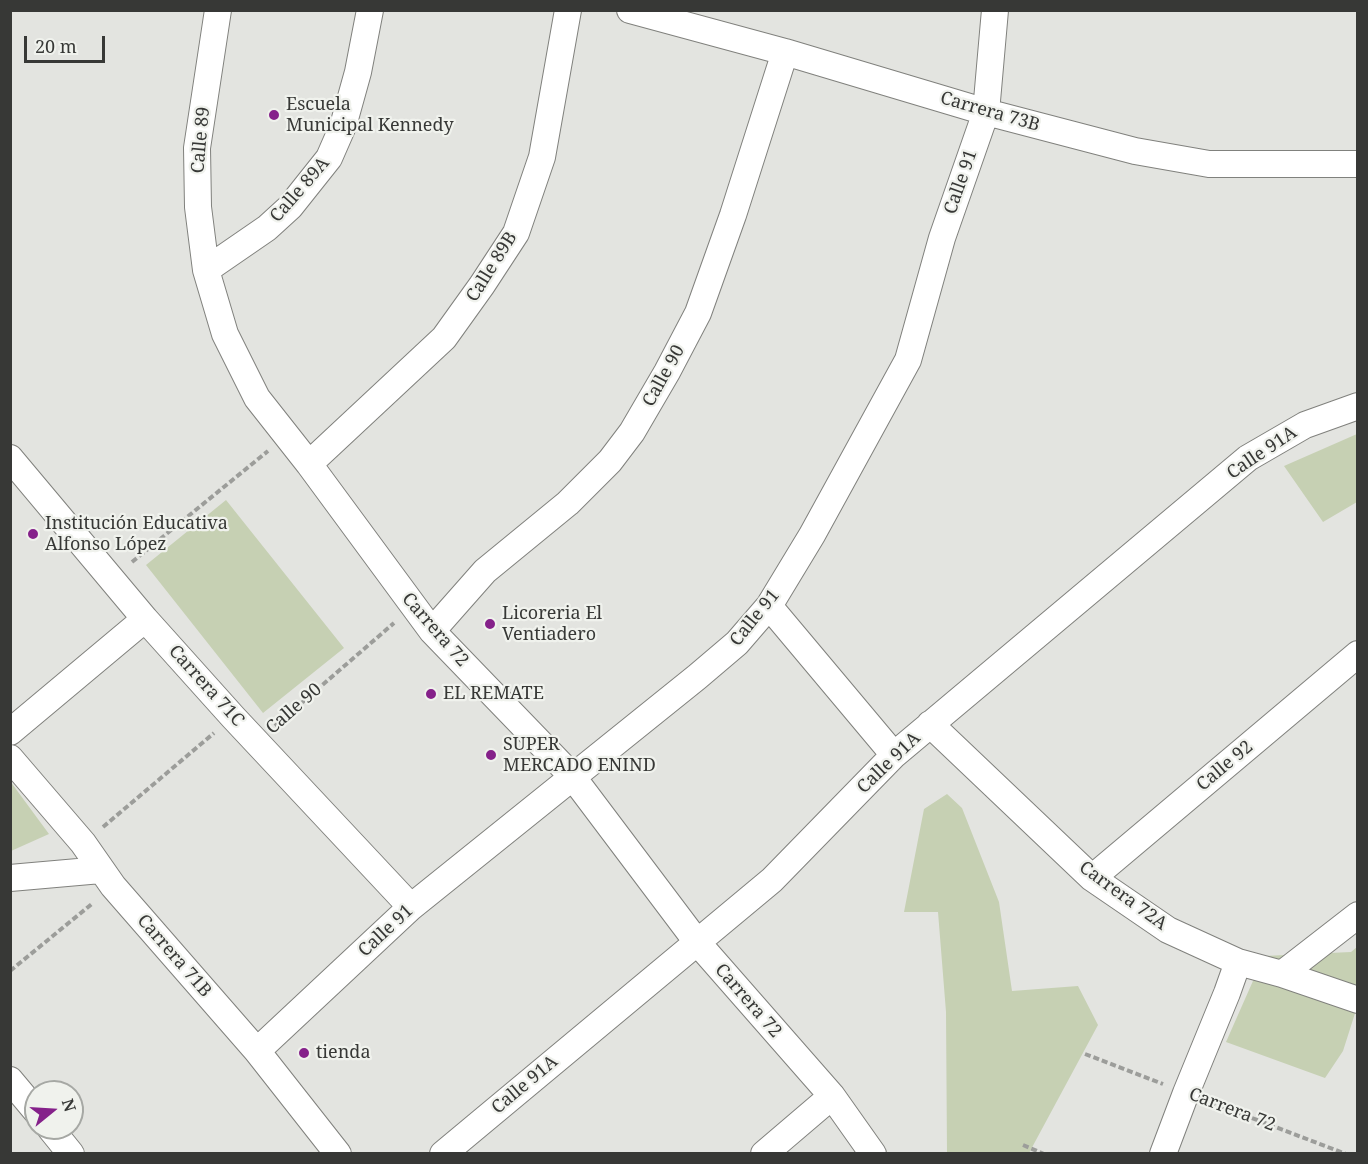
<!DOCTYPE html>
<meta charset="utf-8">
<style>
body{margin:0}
#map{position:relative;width:1368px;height:1164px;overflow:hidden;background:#e3e4e0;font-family:"Noto Serif",serif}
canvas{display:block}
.frame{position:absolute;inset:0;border:12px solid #373836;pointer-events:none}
.north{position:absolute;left:24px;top:1080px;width:60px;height:60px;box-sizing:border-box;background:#f0f2ed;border:2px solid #a6a8a4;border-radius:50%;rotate:72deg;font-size:16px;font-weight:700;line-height:24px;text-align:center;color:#373836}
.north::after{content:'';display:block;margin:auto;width:21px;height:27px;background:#85218a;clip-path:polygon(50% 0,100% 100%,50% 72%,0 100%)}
.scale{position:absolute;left:24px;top:36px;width:81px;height:27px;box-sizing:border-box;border:3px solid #373836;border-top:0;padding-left:8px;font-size:18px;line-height:21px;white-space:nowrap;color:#373836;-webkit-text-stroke:4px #f0f2ed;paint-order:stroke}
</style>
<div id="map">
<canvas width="1368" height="1164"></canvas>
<div class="frame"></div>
<div class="north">N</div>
<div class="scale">20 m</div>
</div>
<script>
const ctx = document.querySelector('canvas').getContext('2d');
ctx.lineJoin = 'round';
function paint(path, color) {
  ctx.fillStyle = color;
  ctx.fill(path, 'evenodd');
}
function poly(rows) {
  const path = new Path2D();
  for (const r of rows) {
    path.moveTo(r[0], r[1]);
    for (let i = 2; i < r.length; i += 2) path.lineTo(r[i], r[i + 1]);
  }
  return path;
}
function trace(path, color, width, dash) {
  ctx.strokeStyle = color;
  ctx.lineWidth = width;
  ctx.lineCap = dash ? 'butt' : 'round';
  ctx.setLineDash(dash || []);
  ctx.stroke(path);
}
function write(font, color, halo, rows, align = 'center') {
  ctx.font = font + ' "Noto Serif",serif';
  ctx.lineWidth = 4.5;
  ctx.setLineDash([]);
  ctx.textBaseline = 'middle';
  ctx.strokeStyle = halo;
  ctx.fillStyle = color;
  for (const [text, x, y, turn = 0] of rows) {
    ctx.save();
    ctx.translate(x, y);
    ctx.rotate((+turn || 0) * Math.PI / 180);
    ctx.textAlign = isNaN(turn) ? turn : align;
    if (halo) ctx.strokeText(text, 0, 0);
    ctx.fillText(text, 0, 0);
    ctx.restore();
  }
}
paint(poly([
 [1357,434,1357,502,1323,522,1284,466],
 [226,500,344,648,263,713,146,565],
 [10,781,49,834,11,851,10,851],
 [947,794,962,808,999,902,1012,991,1078,986,1098,1025,1029,1153,947,1153,946,1012,938,912,904,912,924,809],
 [1357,947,1357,1007,1343,1051,1325,1078,1226,1042,1264,956,1351,952]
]), '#c6d0b3');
const minor = poly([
 [218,10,197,148,198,207,206,270,225,334,257,398,309,464,432,631,572,776,697,942,832,1096,873,1154],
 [630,10,785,52,986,112,1135,151,1209,164,1358,164],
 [206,270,267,228,290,207,329,158,343,126,358,72,370,10],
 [10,458,145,619,233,717,411,907],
 [309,464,444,338,482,285,516,233,542,157,568,10],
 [769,606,894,755],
 [432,631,485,571,568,503,610,461,632,432,667,372,698,313,733,215,785,52],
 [930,724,1092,878,1168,930,1238,962,1282,974,1358,1000],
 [10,732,145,619],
 [10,758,83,843,113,886,257,1051,338,1154],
 [10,878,101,870],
 [1092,878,1358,654],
 [1282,974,1358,915],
 [257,1051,411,907,697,677,737,643,769,606,812,535,908,360,942,238,986,112,995,10],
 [10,1080,36,1111],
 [50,1128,71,1154],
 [443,1154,772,880,894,755,1248,458,1305,425,1358,406],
 [764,1154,832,1096],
 [1163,1154,1186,1093,1227,993,1238,962]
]);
trace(minor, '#80817d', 28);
trace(poly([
 [132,562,268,451],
 [275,726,394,623],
 [103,827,214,733],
 [10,971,93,903],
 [1085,1054,1163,1084],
 [1210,1102,1346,1154],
 [1023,1145,1044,1154]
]), '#9c9d9a', 4, [6, 3]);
trace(minor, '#fff', 26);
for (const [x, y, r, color] of [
 [274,115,6,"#85218a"],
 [33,534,6,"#85218a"],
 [490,624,6,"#85218a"],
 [431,694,6,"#85218a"],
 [491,755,6,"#85218a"],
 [304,1053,6,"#85218a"]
]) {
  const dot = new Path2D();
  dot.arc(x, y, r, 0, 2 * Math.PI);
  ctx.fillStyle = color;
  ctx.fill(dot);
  trace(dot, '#f0f2ed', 2);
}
write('18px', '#373836', '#f0f2ed', [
 ["Escuela",286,105],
 ["Municipal Kennedy",286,126],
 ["Institución Educativa",45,524],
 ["Alfonso López",45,545],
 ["Licoreria El",502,614],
 ["Ventiadero",502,635],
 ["EL REMATE",443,694],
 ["SUPER",503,745],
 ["MERCADO ENIND",503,766],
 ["tienda",316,1053]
], 'left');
write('18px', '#373836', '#f0f2ed', [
 ["Carrera 73B",990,112,16],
 ["Calle 89",201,140,-85],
 ["Calle 91",961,182,-71],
 ["Calle 89A",300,190,-49],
 ["Calle 89B",492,267,-58],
 ["Calle 90",664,376,-61],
 ["Calle 91A",1262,453,-34],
 ["Calle 91",755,618,-51],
 ["Carrera 72",435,630,49],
 ["Carrera 71C",206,686,48],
 ["Calle 90",294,709,-41],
 ["Calle 91A",889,763,-44],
 ["Calle 92",1225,766,-40],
 ["Carrera 72A",1123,896,36],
 ["Calle 91",386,931,-43],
 ["Carrera 71B",174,956,49],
 ["Carrera 72",748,1001,49],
 ["Calle 91A",525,1085,-40],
 ["Carrera 72",1232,1110,21]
]);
</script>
